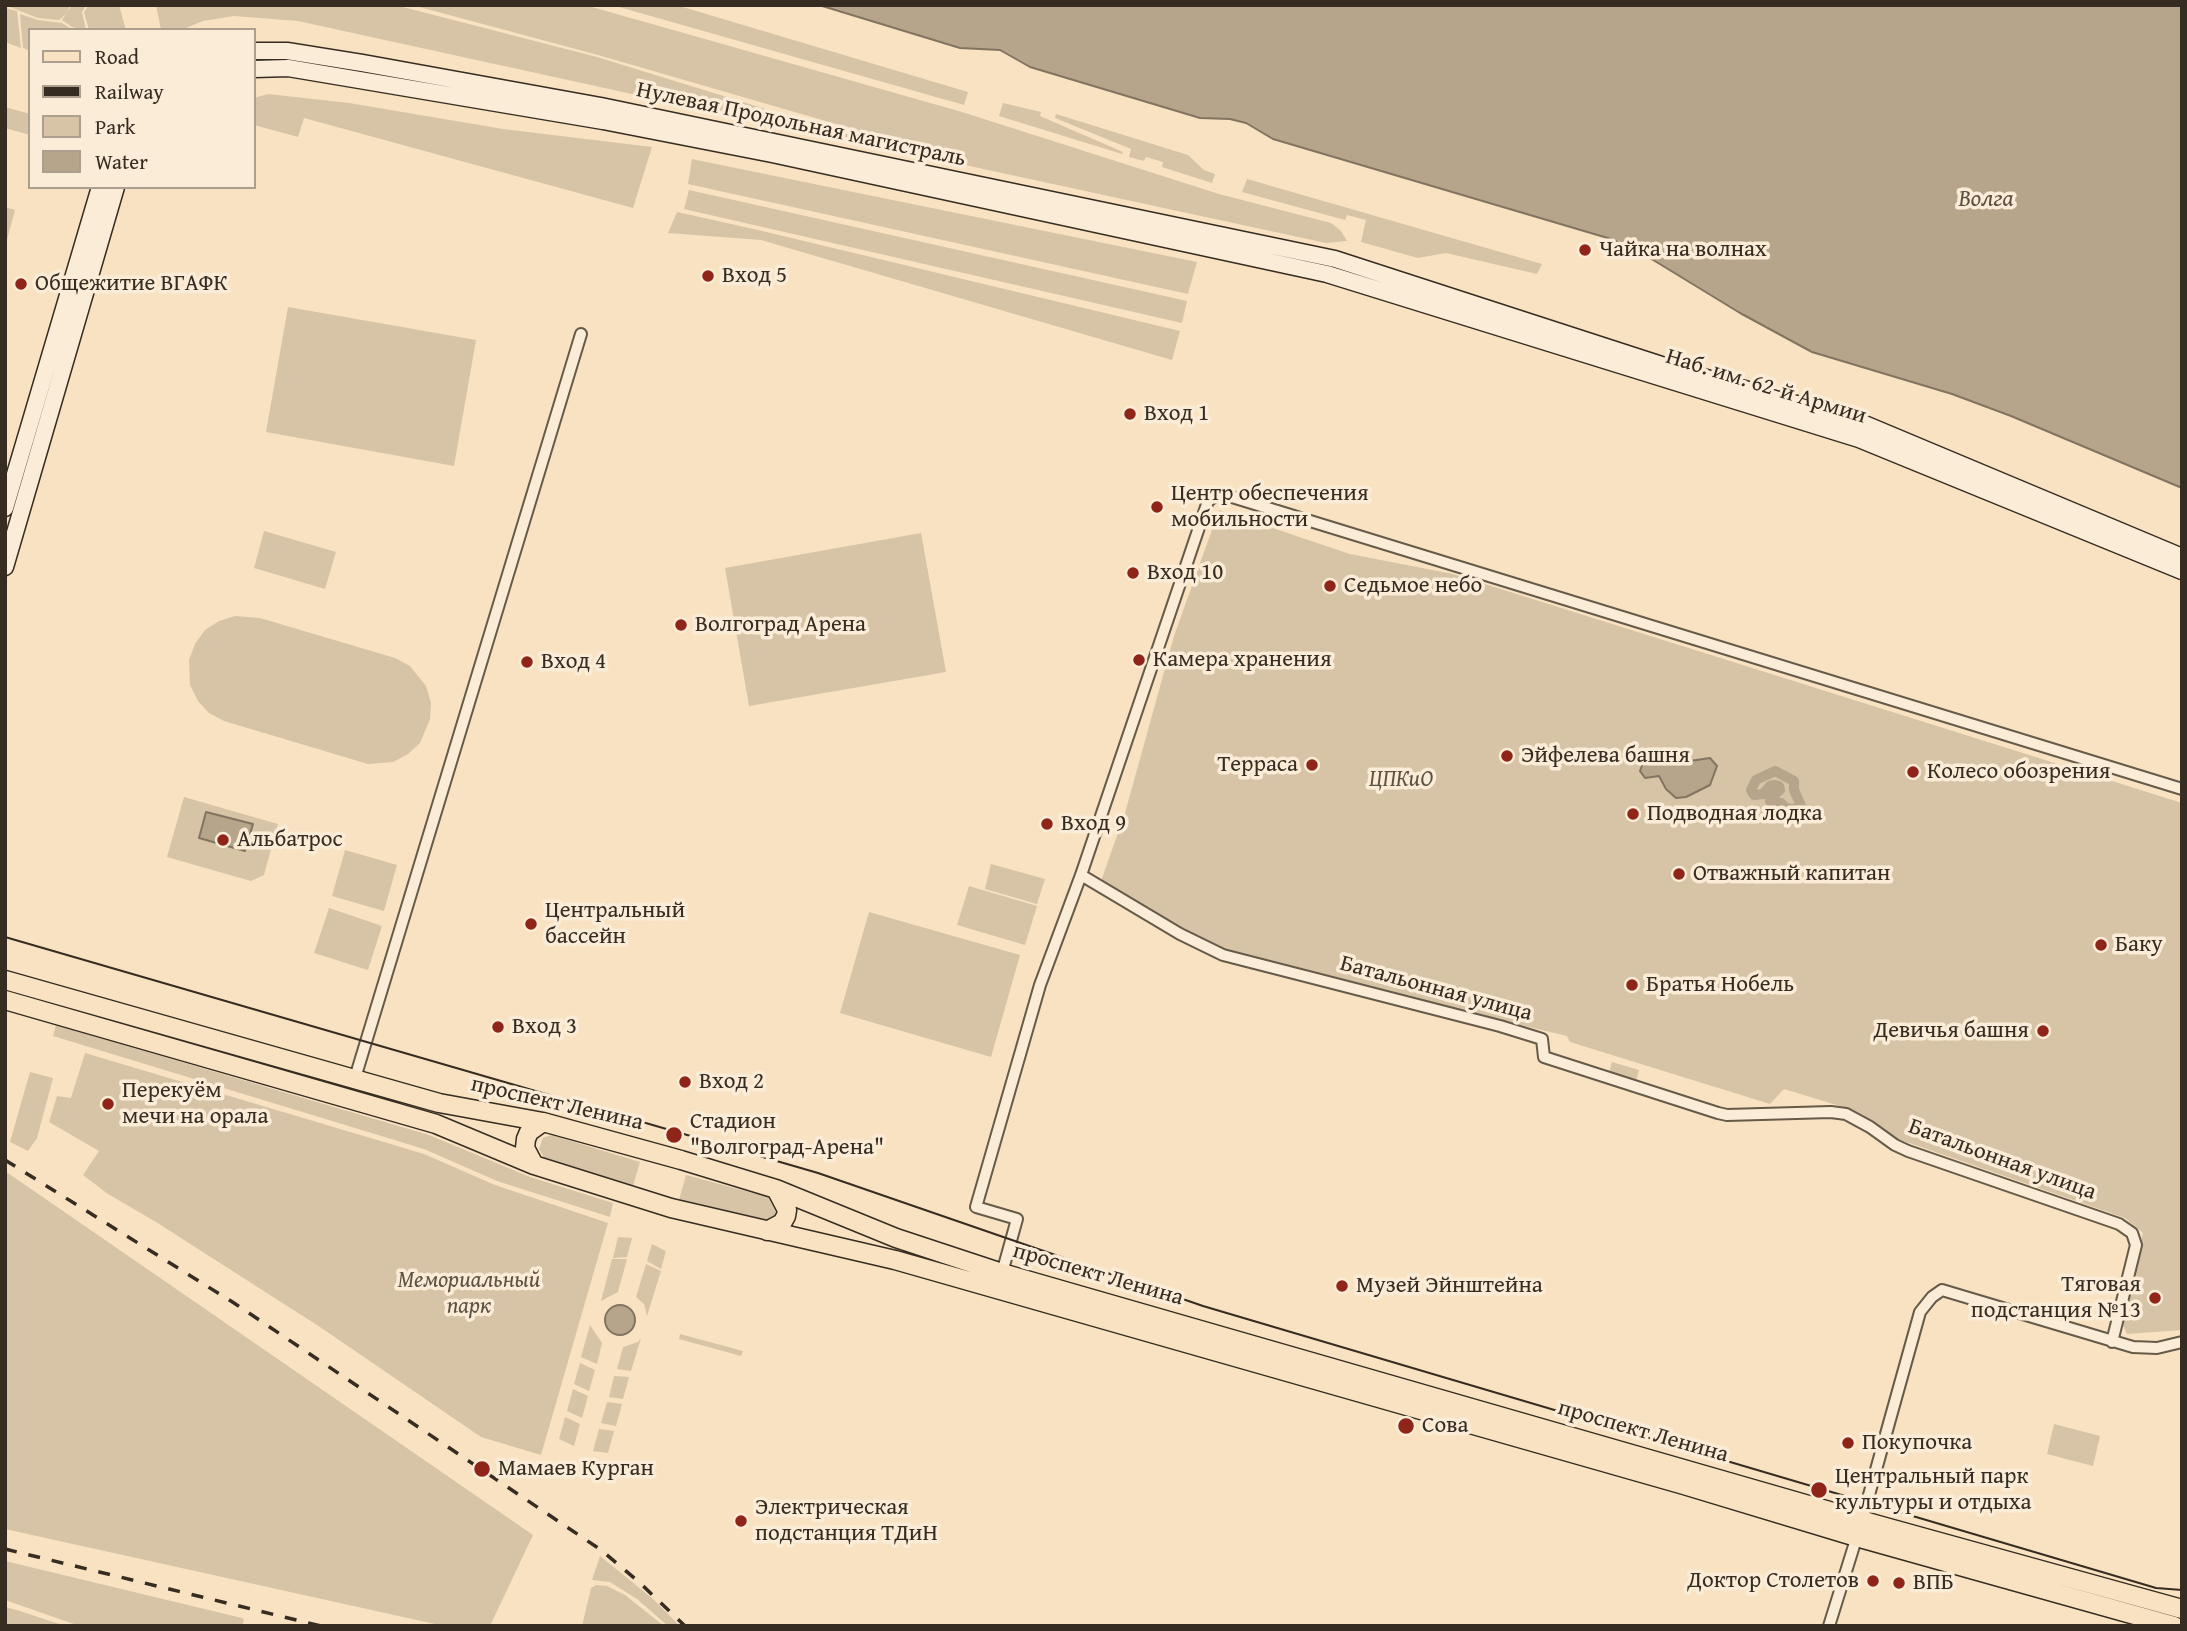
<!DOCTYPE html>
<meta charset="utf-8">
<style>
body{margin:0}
#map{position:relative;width:2187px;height:1631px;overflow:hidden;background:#f8e2c1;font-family:"Gentium Book Plus",serif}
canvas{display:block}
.frame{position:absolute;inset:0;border:7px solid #362c21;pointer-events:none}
.legend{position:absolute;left:28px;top:28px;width:228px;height:161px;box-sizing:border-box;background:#faecd7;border:2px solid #ac9f8e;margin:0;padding:9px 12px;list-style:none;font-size:21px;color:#362c21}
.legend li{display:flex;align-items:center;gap:14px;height:35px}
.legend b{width:35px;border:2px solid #ac9f8e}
</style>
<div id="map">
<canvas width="2187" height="1631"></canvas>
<div class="frame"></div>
<ul class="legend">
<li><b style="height:9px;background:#f8e2c1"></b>Road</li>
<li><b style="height:9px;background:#362c21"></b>Railway</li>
<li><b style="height:19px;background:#d7c3a6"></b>Park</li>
<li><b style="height:19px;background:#b6a48b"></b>Water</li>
</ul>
</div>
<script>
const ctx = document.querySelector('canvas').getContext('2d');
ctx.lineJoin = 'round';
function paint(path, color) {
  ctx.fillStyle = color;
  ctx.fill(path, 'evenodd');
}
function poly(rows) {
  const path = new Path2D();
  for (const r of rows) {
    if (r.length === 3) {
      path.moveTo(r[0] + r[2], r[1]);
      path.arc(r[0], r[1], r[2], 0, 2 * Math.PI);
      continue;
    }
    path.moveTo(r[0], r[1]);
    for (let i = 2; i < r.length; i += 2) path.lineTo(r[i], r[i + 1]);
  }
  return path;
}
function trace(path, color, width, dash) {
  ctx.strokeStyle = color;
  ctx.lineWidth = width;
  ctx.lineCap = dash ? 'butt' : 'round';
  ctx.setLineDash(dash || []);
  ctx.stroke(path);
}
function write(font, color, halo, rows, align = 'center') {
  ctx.font = font + ' "Gentium Book Plus",serif';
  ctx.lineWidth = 7;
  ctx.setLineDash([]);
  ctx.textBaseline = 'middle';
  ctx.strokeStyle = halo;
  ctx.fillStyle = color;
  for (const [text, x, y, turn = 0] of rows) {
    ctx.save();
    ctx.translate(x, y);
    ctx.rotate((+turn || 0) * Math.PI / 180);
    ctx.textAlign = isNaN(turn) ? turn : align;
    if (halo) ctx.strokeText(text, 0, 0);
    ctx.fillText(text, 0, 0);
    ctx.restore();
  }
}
paint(poly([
 [5,5,70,5,67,13,59,20,38,18],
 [72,5,86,5,82,12,86,30,72,27,62,20],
 [89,5,119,5,126,30,89,30,84,12],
 [156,5,395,5,597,57,866,140,870,146,298,21,234,16,203,21,181,30,161,30],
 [412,5,585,5,962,112,1219,194,1331,223,1341,231,1347,241,1326,243,900,151,886,146,874,135,598,55],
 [612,5,676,5,968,92,964,105],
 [5,8,17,11,21,48,5,42],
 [20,14,38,20,62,23,73,30,30,30,30,51,23,48],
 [268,94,349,103,503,129,652,147,633,208,304,118,298,137,254,125,254,98],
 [1003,103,1041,112,1040,116,1123,152,1122,154,999,116],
 [5,107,30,114,30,135,5,128],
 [1056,114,1188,155,1204,170,1215,174,1212,183,1162,167,1163,162,1146,157,1144,161,1129,157,1131,149,1055,118],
 [692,159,755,172,1197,262,1188,294,688,184],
 [1247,179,1542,264,1537,274,1446,253,1418,258,1361,242,1366,220,1347,215,1345,220,1242,192],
 [689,190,1187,301,1182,323,684,209],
 [5,207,15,210,5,247],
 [677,212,758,230,1180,331,1172,360,761,240,668,233],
 [288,307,476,340,454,466,266,432],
 [1219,510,1350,554,1453,574,2182,803,2182,1330,2127,1334,2121,1321,2143,1233,2125,1218,1898,1139,1843,1107,1784,1089,1770,1104,1570,1042,1567,1036,1229,956,1100,884,1125,813,1174,636],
 [264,531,336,552,325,589,254,568],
 [921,533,946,672,749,706,725,568],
 [235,616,260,618,395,658,410,666,426,686,431,703,430,719,420,743,408,754,393,762,368,764,224,721,209,713,198,701,190,685,189,660,195,644,205,630,219,621],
 [184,797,278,824,264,875,251,881,167,857],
 [345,850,397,865,384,911,332,896],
 [991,864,1045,879,1037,904,985,889],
 [969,886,1037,906,1025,945,957,925],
 [329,908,382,926,368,970,314,953],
 [869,912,1020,955,991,1057,840,1013],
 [56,1025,429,1135,530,1177,613,1203,610,1217,497,1181,424,1149,53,1036],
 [85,1053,424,1154,495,1185,608,1223,541,1455,481,1437,320,1327,156,1222,108,1194,83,1175,99,1151,49,1122,57,1096,71,1098],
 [1612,1062,1639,1070,1636,1081,1609,1073],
 [30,1072,53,1078,37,1138,28,1151,10,1142],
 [551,1135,640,1162,633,1186,546,1161,539,1149,543,1138],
 [5,1171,533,1535,490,1626,444,1626,5,1529],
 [686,1175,775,1199,779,1206,777,1216,765,1223,679,1200],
 [618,1237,632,1238,627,1257,613,1258],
 [652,1244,666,1251,661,1269,647,1261],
 [612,1259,627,1259,618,1292,601,1301],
 [646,1264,661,1271,647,1316,644,1304,636,1297],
 [590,1325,602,1343,597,1364,581,1357],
 [680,1334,743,1351,741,1356,679,1339],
 [641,1338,631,1371,617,1369,623,1347,638,1342],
 [580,1363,595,1370,589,1391,574,1384],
 [614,1376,629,1377,623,1399,609,1397],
 [573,1389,588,1396,582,1418,567,1411],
 [607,1402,622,1404,616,1426,601,1423],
 [565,1417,580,1424,574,1446,559,1439],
 [2054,1424,2100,1436,2093,1466,2047,1454],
 [599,1429,614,1431,608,1453,593,1451],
 [600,1556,653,1599,680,1626,668,1626,637,1599,610,1582,592,1580],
 [5,1561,242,1618,244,1620,242,1626,84,1626,74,1624,5,1600],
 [596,1585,607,1586,625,1595,664,1626,582,1626,591,1588],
 [5,1607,20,1611,65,1626,5,1626]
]), '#d7c3a6');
const water = poly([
 [819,5,2182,5,2182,488,2011,416,1952,394,1812,352,1740,313,1645,255,1611,239,1273,139,1246,123,1230,119,1200,118,1030,67,1000,50,960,48,819,5],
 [1710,758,1717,766,1710,785,1686,797,1676,798,1666,789,1659,776,1645,778,1640,771,1644,760,1652,759,1676,763,1710,758],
 [206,812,253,824,245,851,199,838,206,812],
 [620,1320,15]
]);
paint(water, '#b6a48b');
trace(water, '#837461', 2);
trace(poly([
 [1775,771,1794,781,1794,790,1802,808,1787,809,1781,803,1770,801,1770,798,1780,790,1779,786,1775,785,1770,786,1763,794,1754,795,1751,790,1756,780,1775,771]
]), '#b6a48b', 10);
const minor = poly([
 [1081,875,1180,934,1223,955,1500,1026,1542,1039,1544,1057,1718,1113,1727,1115,1831,1112,1846,1114,1870,1127,1895,1145,1908,1151,2119,1224,2132,1233,2136,1245,2112,1342],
 [355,1078,581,334],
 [1002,1273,1017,1219,976,1207,1040,985,1081,875,1208,501,1219,493,2182,789],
 [1829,1626,1862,1520,1920,1312,1932,1297,1942,1290,2133,1347,2157,1348,2182,1342]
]);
const secondary = poly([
 [254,51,287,51,362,63,601,106,1335,259,1668,367,1862,423,2182,557],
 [254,69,288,68,603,121,772,154,1327,274,1859,439,2182,571],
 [5,508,100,187],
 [5,567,116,187]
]);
const primary = poly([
 [5,980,439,1103,543,1122,681,1160,776,1189,896,1238,1002,1273,1878,1525,2182,1609],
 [5,1000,436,1124,534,1165,671,1208,895,1260,1684,1485,1856,1537,2174,1626],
 [534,1165,525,1148,526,1139,529,1132,543,1122],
 [767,1231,782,1223,786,1216,787,1210,776,1189]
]);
trace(minor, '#665a49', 14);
trace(secondary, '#362c21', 19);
trace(primary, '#362c21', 21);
trace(minor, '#faecd7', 10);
trace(secondary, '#faecd7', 16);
trace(primary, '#f8e2c1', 18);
trace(poly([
 [5,937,818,1173,1203,1306,2156,1588,2182,1590]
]), '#362c21', 2);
trace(poly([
 [5,1160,234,1303,601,1550,639,1582,685,1626],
 [5,1549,321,1626]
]), '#362c21', 3.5, [12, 12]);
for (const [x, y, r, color] of [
 [1585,250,7,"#8f2418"],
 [708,276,7,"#8f2418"],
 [21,284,7,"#8f2418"],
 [1130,414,7,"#8f2418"],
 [1157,507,7,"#8f2418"],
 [1133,573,7,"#8f2418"],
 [1330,586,7,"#8f2418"],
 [681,625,7,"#8f2418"],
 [1139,660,7,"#8f2418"],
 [527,662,7,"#8f2418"],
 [1507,756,7,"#8f2418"],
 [1312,765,7,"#8f2418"],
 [1913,772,7,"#8f2418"],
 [1633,814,7,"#8f2418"],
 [1047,824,7,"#8f2418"],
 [223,840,7,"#8f2418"],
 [1679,874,7,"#8f2418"],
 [531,924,7,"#8f2418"],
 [2101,945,7,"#8f2418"],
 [1632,985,7,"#8f2418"],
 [498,1027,7,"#8f2418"],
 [2043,1031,7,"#8f2418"],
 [685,1082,7,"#8f2418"],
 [108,1104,7,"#8f2418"],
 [674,1135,9,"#8f2418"],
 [1342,1286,7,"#8f2418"],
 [2155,1298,7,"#8f2418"],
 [1406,1426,9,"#8f2418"],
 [1848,1443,7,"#8f2418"],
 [482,1469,9,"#8f2418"],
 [1819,1490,9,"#8f2418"],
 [741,1521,7,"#8f2418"],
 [1873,1581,7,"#8f2418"],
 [1899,1583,7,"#8f2418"]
]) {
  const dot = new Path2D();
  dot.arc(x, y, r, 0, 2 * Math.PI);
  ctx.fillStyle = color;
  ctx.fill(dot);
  trace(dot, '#faecd7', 2.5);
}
write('23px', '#362c21', '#faecd7', [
 ["Нулевая Продольная магистраль",801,125,12],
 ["Наб. им. 62-й Армии",1766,387,17],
 ["Батальонная улица",1436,989,15],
 ["проспект Ленина",557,1104,13],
 ["Батальонная улица",2002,1160,20],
 ["проспект Ленина",1098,1275,16],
 ["проспект Ленина",1643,1432,16]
]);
write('23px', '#362c21', '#faecd7', [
 ["Чайка на волнах",1599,250],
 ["Вход 5",722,276],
 ["Общежитие ВГАФК",35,284],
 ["Вход 1",1144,414],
 ["Центр обеспечения",1171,494],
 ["мобильности",1171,520],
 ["Вход 10",1147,573],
 ["Седьмое небо",1344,586],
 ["Волгоград Арена",695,625],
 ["Камера хранения",1153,660],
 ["Вход 4",541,662],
 ["Эйфелева башня",1521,756],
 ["Терраса",1298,765,"right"],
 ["Колесо обозрения",1927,772],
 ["Подводная лодка",1647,814],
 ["Вход 9",1061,824],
 ["Альбатрос",237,840],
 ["Отважный капитан",1693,874],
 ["Центральный",545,911],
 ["бассейн",545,937],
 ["Баку",2115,945],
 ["Братья Нобель",1646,985],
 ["Вход 3",512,1027],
 ["Девичья башня",2029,1031,"right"],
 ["Вход 2",699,1082],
 ["Перекуём",122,1091],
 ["мечи на орала",122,1117],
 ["Стадион",690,1122],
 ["\"Волгоград-Арена\"",690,1148],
 ["Тяговая",2141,1285,"right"],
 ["подстанция №13",2141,1311,"right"],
 ["Музей Эйнштейна",1356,1286],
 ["Сова",1422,1426],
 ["Покупочка",1862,1443],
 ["Мамаев Курган",498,1469],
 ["Центральный парк",1835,1477],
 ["культуры и отдыха",1835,1503],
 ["Электрическая",755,1508],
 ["подстанция ТДиН",755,1534],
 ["Доктор Столетов",1859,1581,"right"],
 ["ВПБ",1913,1583]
], 'left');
write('italic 23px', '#5e5242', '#faecd7', [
 ["ЦПКиО",1401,780],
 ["Мемориальный",469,1281],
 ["парк",469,1307]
]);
write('italic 24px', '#5c5041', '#faecd7', [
 ["Волга",1986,200]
]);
</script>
